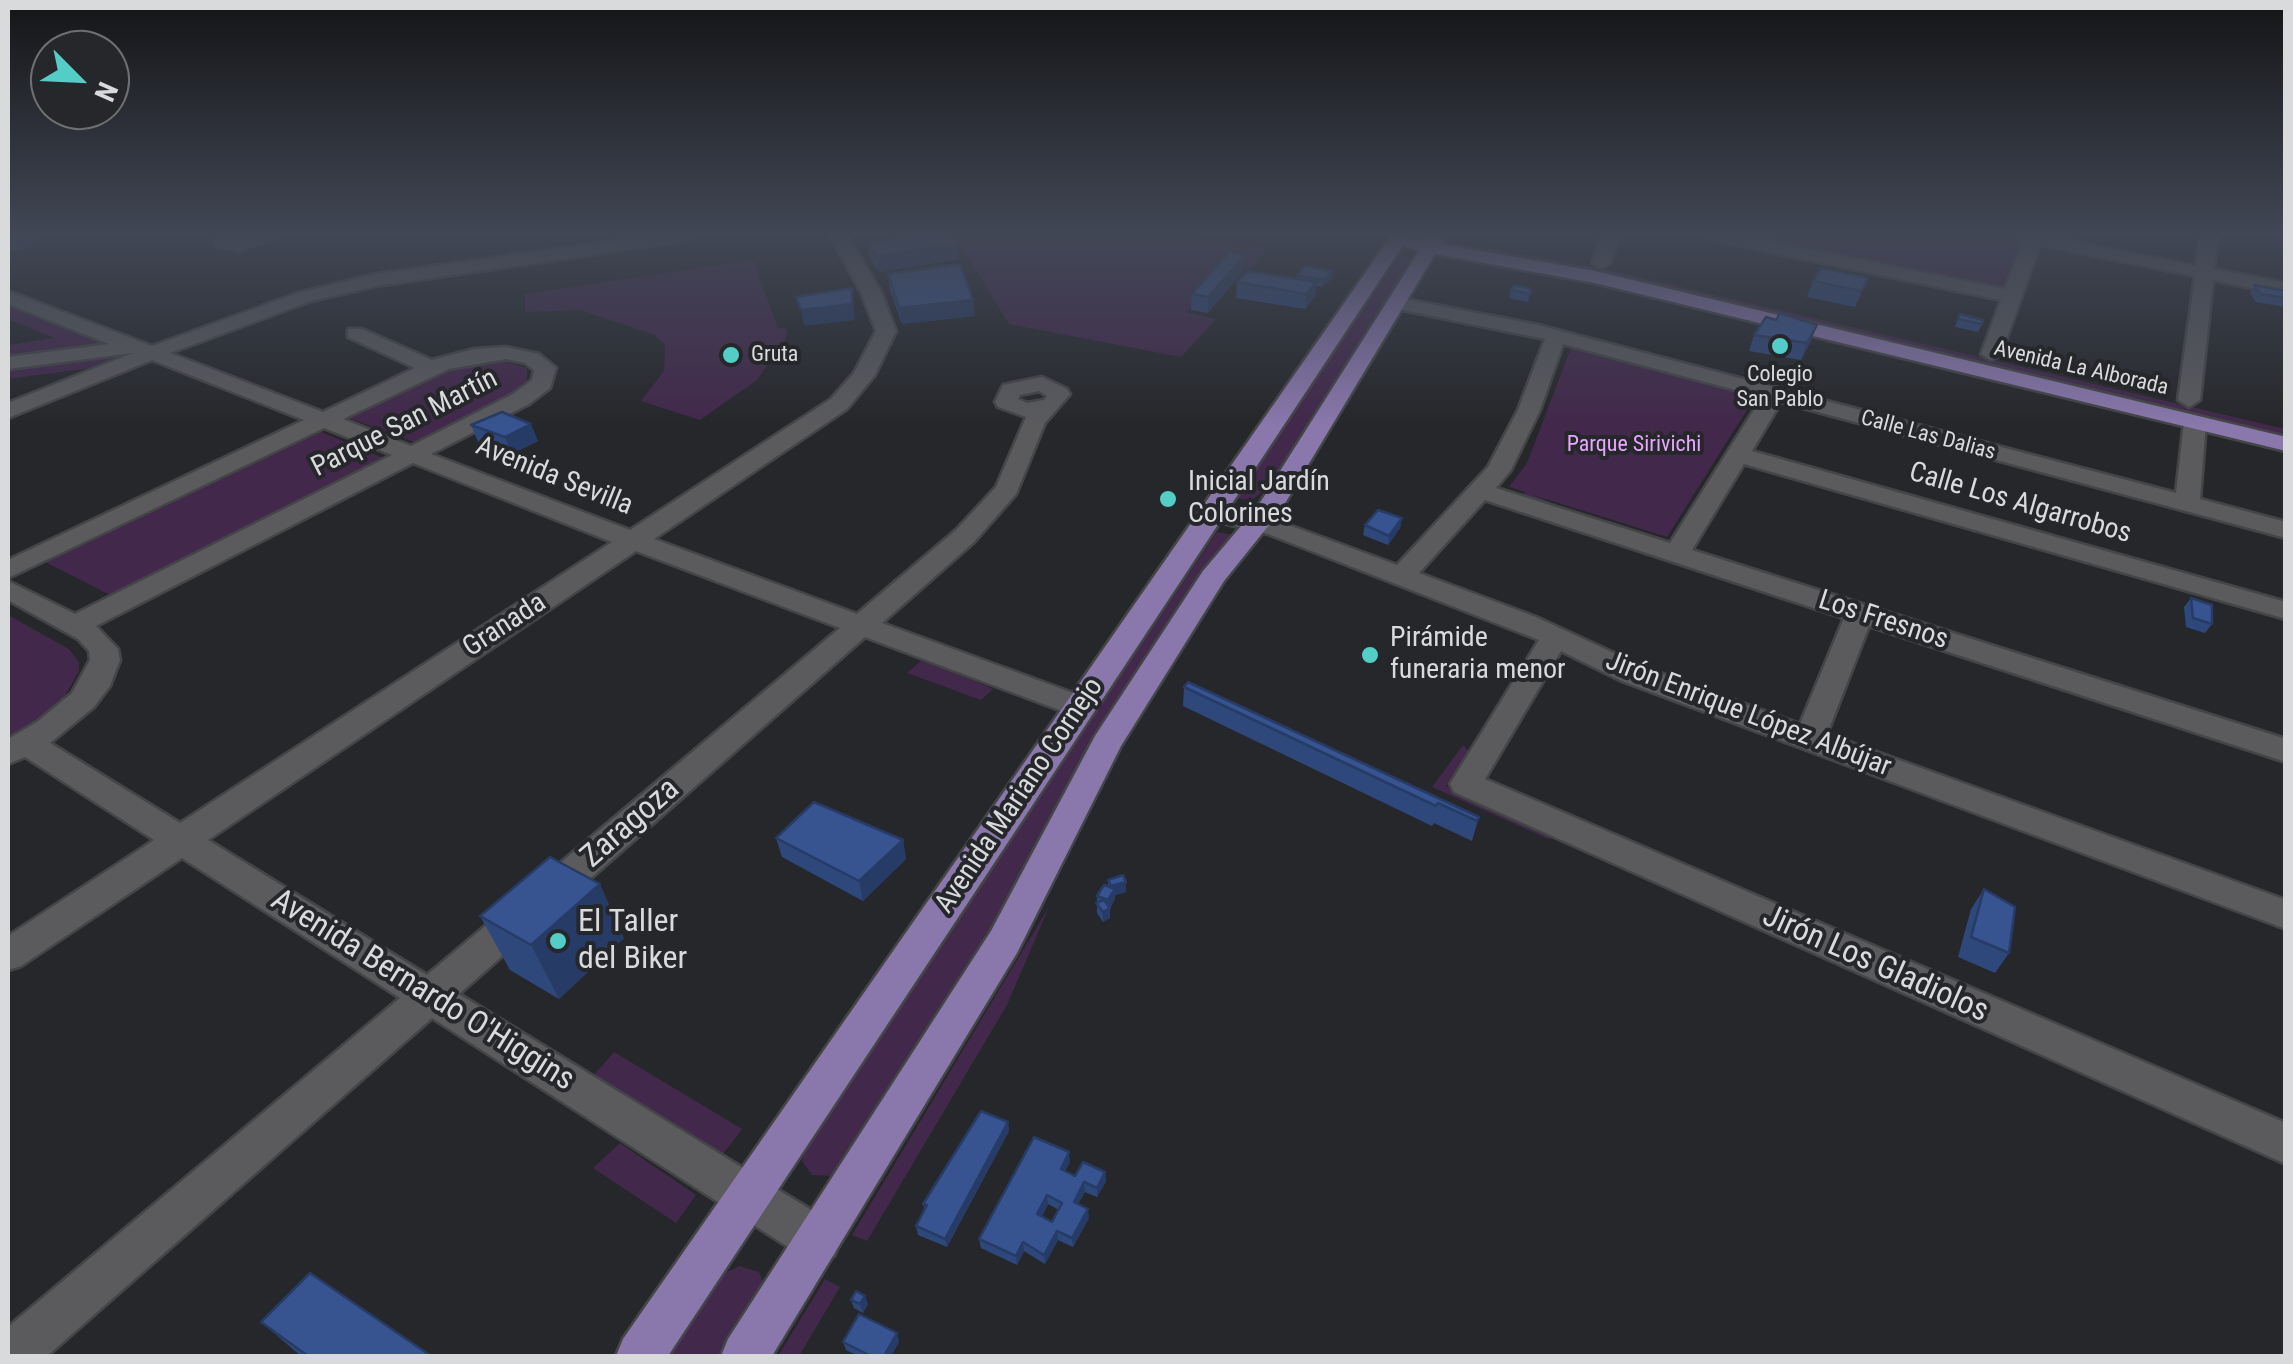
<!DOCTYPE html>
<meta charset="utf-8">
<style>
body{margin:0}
#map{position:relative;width:2293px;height:1364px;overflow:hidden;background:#26272a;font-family:"Roboto Condensed",sans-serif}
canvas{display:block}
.frame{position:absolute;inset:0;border:10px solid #d9dadc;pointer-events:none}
.north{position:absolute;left:30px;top:30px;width:100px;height:100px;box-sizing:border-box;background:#26272a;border:2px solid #6e6f71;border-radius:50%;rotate:114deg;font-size:28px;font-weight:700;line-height:40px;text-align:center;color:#d9dadc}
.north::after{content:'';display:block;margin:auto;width:35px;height:45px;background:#54cdc7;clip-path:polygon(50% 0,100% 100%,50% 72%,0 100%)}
</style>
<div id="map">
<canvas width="2293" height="1364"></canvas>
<div class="frame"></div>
<div class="north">N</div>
</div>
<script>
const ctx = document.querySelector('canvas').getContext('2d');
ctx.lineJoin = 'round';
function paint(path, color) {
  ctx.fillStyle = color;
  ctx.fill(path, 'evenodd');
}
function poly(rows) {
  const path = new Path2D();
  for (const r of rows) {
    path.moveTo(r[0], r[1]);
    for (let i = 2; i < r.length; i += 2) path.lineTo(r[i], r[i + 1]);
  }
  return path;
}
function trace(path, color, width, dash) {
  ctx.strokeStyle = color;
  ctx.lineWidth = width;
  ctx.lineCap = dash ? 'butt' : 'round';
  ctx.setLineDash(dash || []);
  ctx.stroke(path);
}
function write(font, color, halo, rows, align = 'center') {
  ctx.font = font + ' "Roboto Condensed",sans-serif';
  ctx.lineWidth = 8;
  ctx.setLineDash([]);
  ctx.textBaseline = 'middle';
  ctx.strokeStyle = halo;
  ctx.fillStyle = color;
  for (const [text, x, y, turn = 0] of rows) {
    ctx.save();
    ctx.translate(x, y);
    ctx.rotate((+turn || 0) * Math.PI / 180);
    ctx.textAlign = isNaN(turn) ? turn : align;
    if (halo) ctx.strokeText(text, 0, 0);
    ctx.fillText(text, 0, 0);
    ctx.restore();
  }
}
paint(poly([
 [955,236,1185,236,1268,249,1251,269,1226,265,1186,312,1216,319,1181,357,1009,324],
 [1767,236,2034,236,2011,296,1767,243],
 [1453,242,1597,267,2285,429,2285,440,1450,249],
 [1400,256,1419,259,1283,475,1251,501,1232,497],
 [753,260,778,328,787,329,786,338,778,354,773,356,757,380,700,420,641,401,664,371,665,345,655,335,580,310,525,312,525,294],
 [8,305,103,344,8,357,8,345,54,338,8,319],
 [1571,348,1755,397,1667,537,1533,495,1573,512,1522,496,1525,492,1509,487,1527,463],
 [112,355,106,366,8,379,8,370],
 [496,359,527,368,527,383,513,395,417,443,346,417,442,370],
 [321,432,388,460,114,597,45,562],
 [1217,532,1234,535,1192,588,1105,720,1003,916,834,1176,812,1175,802,1161,807,1145],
 [8,615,69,649,79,662,79,671,61,703,8,741],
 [921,661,940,666,993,689,981,700,907,673],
 [1463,745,1469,751,1446,786,1562,837,1548,839,1432,787],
 [1050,905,1007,1005,867,1241,852,1235],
 [614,1052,742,1129,723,1154,593,1076],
 [620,1143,696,1195,676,1223,593,1168],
 [740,1266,759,1272,765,1287,762,1301,727,1356,665,1356,720,1275],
 [825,1279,840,1287,799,1356,778,1356]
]), '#42284b');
const minor = poly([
 [218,236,236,236,234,240,238,240,281,236,239,251,217,247,214,243,218,236],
 [648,236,695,236,686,241,376,286,311,301,170,353,323,412,415,368,348,337,348,329,362,329,432,360,474,349,506,347,539,354,556,368,550,388,529,404,431,454,630,530,831,399,854,373,876,331,861,292,830,236,848,236,881,292,896,331,875,375,847,409,654,539,857,614,956,530,996,487,1026,417,998,407,995,402,1003,385,1042,377,1067,389,1070,394,1045,423,1016,494,974,542,882,623,1092,700,1096,707,1092,714,1081,717,1070,714,865,637,459,994,834,1224,841,1240,834,1256,818,1262,802,1256,432,1018,47,1356,8,1356,8,1327,400,998,182,858,21,966,8,970,8,936,154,840,25,757,8,764,8,739,37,722,72,693,90,660,89,651,78,639,8,600,8,581,75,614,392,455,324,428,8,578,8,560,304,420,152,360,8,418,8,403,133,353,8,369,8,357,109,344,8,304,8,291,152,346,298,293,376,274,648,236],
 [506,359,525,363,534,370,532,380,513,394,411,446,343,419,449,369,506,359],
 [1039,391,1047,396,1044,400,1027,403,1018,399,1020,395,1039,391],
 [413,463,612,542,180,823,50,743,94,707,110,686,120,660,118,649,96,626,413,463],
 [636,551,840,628,427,975,208,840,636,551],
 [1602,236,1620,236,1610,263,1601,269,1592,263,1602,236],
 [1708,236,1743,236,2005,289,2025,236,2046,236,2196,266,2200,236,2218,236,2214,269,2286,283,2286,295,2213,280,2200,400,2189,407,2178,400,2195,276,2040,245,2001,354,1991,360,1981,354,2001,300,1717,241,1708,236],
 [1395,297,1538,325,2176,493,2184,422,2187,417,2203,417,2206,422,2200,499,2286,522,2286,538,1781,402,1752,451,2286,602,2286,619,1744,464,1692,550,2286,739,2286,762,1869,626,1827,734,2286,900,2286,929,1622,681,1561,651,1485,779,2286,1123,2286,1164,1454,792,1450,784,1539,640,1268,534,1203,518,1199,513,1212,505,1286,524,1397,565,1488,467,1518,410,1545,339,1388,307,1385,303,1395,297],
 [1563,344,1762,397,1670,543,1496,488,1511,470,1540,410,1563,344],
 [1485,500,1844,618,1800,724,1644,667,1536,617,1419,573,1485,500]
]);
const major = poly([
 [1391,236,1425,241,1428,236,1446,236,1441,244,1595,271,2286,437,2286,451,1595,283,1435,254,1281,510,1224,581,1121,746,1017,953,772,1356,721,1356,728,1339,991,931,1095,736,1203,571,1258,506,1419,251,1403,245,668,1356,616,1356,623,1339,1391,236]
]);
trace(minor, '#444547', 5);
trace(major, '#444547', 5);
paint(minor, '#5b5b5e');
paint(major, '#8a78ad');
paint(poly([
 [8,236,41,236,38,238,40,242,20,251,8,250],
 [868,243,957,244,958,259,879,272,870,258],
 [1245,255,1244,270,1208,313,1191,310,1192,294],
 [1333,271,1332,279,1322,287,1316,286,1315,297,1305,309,1236,298,1237,282,1297,278,1297,275],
 [888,274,973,300,975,316,902,324,890,290],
 [1868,278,1855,307,1807,297,1813,281],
 [2254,285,2286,291,2286,307,2256,302,2250,293],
 [1531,289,1528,302,1509,298,1511,290],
 [1960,314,1982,324,1978,332,1955,327],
 [1776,320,1817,325,1811,341,1801,360,1749,351,1754,335],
 [471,425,538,441,512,454,478,442],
 [1402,518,1400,528,1388,545,1363,535,1365,525],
 [2191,598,2212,624,2205,633,2186,627,2184,607],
 [1184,687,1479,817,1472,841,1434,823,1432,826,1183,706],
 [776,838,903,840,906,859,863,901,782,857],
 [1108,880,1126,882,1126,892,1115,895,1115,899,1110,908,1110,918,1103,922,1097,913,1097,896,1108,887],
 [1984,889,2009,953,1995,973,1958,957,1971,909],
 [480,916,624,938,559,999,510,970],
 [1008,1122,1009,1131,947,1247,918,1235,916,1226,925,1210,923,1204],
 [1070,1162,1065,1171,1075,1176,1105,1172,1106,1181,1097,1197,1085,1192,1078,1204,1089,1218,1073,1247,1058,1240,1045,1264,1024,1251,1017,1265,981,1248,979,1239],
 [1048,1204,1059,1210,1052,1222,1042,1217],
 [851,1300,868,1304,863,1313,854,1308],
 [261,1322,431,1356,301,1356],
 [843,1342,899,1342,891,1356,858,1356,846,1350]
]), '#2f487c');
paint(poly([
 [12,236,41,236,38,238,40,242,20,251],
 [957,244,958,259,879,272,877,256],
 [1245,255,1244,270,1208,313,1208,297],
 [1333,271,1332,279,1322,287,1323,280],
 [1317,282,1315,297,1305,309,1306,294],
 [852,288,855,320,804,326,801,310],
 [973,300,975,316,902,324,899,308],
 [1817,325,1811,341,1801,360,1807,343],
 [531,424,538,441,512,454,505,437],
 [1402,518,1400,528,1388,545,1389,536],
 [903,840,906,859,863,901,859,881],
 [1126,882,1126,892,1115,895,1115,899,1109,908,1110,918,1103,922,1103,912,1108,909,1108,900,1111,886],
 [600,884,624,938,559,999,531,945],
 [1008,1122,1009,1131,947,1247,945,1239],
 [1069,1152,1070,1162,1062,1178,1061,1169],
 [1105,1172,1106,1181,1097,1197,1097,1188],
 [1084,1182,1085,1192,1074,1211,1074,1202],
 [1047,1195,1048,1204,1038,1224,1037,1214],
 [1088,1209,1089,1218,1073,1247,1072,1238],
 [1057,1231,1058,1240,1045,1264,1044,1255],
 [1023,1242,1024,1251,1017,1265,1016,1256],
 [865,1296,868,1304,863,1313,860,1304],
 [897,1333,899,1342,891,1356,884,1356]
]), '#263b65');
const building = poly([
 [914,236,951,236,957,244,877,256,868,243,914,236],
 [1229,252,1245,255,1208,297,1192,294,1229,252],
 [960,264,973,300,899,308,888,274,960,264],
 [1305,266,1333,271,1323,280,1297,275,1305,266],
 [1821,268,1868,278,1861,291,1813,281,1821,268],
 [1247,271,1317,282,1306,294,1237,282,1247,271],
 [1514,285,1531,289,1530,294,1511,290,1514,285],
 [2254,285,2286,291,2286,298,2261,294,2254,285],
 [852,288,852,304,801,310,796,297,852,288],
 [1780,313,1817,325,1807,343,1754,335,1766,317,1776,320,1780,313],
 [1960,314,1983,320,1982,324,1958,319,1960,314],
 [502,412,531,424,505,437,471,425,502,412],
 [1378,510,1402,518,1389,536,1365,525,1378,510],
 [2191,598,2212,605,2212,624,2193,618,2191,598],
 [1188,682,1479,817,1477,821,1438,803,1436,806,1184,687,1188,682],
 [814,802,903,840,859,881,776,838,814,802],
 [550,857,600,884,531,945,480,916,550,857],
 [1123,875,1126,882,1111,886,1108,880,1123,875],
 [1104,885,1115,889,1108,900,1097,896,1104,885],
 [1984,889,2015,907,2009,953,1971,937,1984,889],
 [1104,900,1110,908,1103,912,1096,903,1104,900],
 [981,1111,1008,1122,945,1239,916,1226,927,1205,923,1204,981,1111],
 [1034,1137,1069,1152,1061,1169,1075,1176,1083,1162,1105,1172,1097,1188,1084,1182,1074,1202,1088,1209,1072,1238,1057,1231,1044,1255,1023,1242,1016,1256,979,1239,1034,1137],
 [1047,1195,1062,1203,1052,1222,1037,1214,1047,1195],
 [310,1273,431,1356,308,1356,261,1322,310,1273],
 [856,1291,865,1296,860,1304,851,1300,856,1291],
 [859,1314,897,1333,884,1356,871,1356,843,1342,859,1314]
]);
paint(building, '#375490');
trace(building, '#263b65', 2.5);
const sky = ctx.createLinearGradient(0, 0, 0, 427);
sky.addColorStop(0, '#151517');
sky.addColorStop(0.55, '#414755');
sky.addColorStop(1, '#41475500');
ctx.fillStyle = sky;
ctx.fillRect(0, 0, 2293, 427);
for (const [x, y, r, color] of [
 [1780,346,10,"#54cdc7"],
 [731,355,10,"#54cdc7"],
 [1168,499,10,"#54cdc7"],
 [1370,655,10,"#54cdc7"],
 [558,941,10,"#54cdc7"]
]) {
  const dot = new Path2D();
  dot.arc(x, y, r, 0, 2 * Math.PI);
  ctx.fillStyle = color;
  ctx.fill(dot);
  trace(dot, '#26272a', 4);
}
write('22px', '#d9dadc', '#26272a', [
 ["Gruta",751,355],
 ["Colegio",1780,375,"center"],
 ["San Pablo",1780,400,"center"]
], 'left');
write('22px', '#d9dadc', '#26272a', [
 ["Avenida La Alborada",2081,369,13],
 ["Calle Las Dalias",1928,436,15]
]);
write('22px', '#e6a7fc', '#26272a', [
 ["Parque Sirivichi",1634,445]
]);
write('28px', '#d9dadc', '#26272a', [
 ["Parque San Martín",405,424,-27],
 ["Avenida Sevilla",554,477,22],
 ["Calle Los Algarrobos",2020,504,16],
 ["Los Fresnos",1883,621,18],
 ["Granada",505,626,-33],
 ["Jirón Enrique López Albújar",1748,715,21],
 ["Avenida Mariano Cornejo",1020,796,-56]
]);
write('28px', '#d9dadc', '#26272a', [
 ["Inicial Jardín",1188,483],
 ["Colorines",1188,515],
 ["Pirámide",1390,639],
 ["funeraria menor",1390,671]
], 'left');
write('32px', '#d9dadc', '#26272a', [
 ["Zaragoza",631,824,-41],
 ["Jirón Los Gladiolos",1875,965,24],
 ["Avenida Bernardo O'Higgins",422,991,32]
]);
write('32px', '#d9dadc', '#26272a', [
 ["El Taller",578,923],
 ["del Biker",578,960]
], 'left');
</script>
